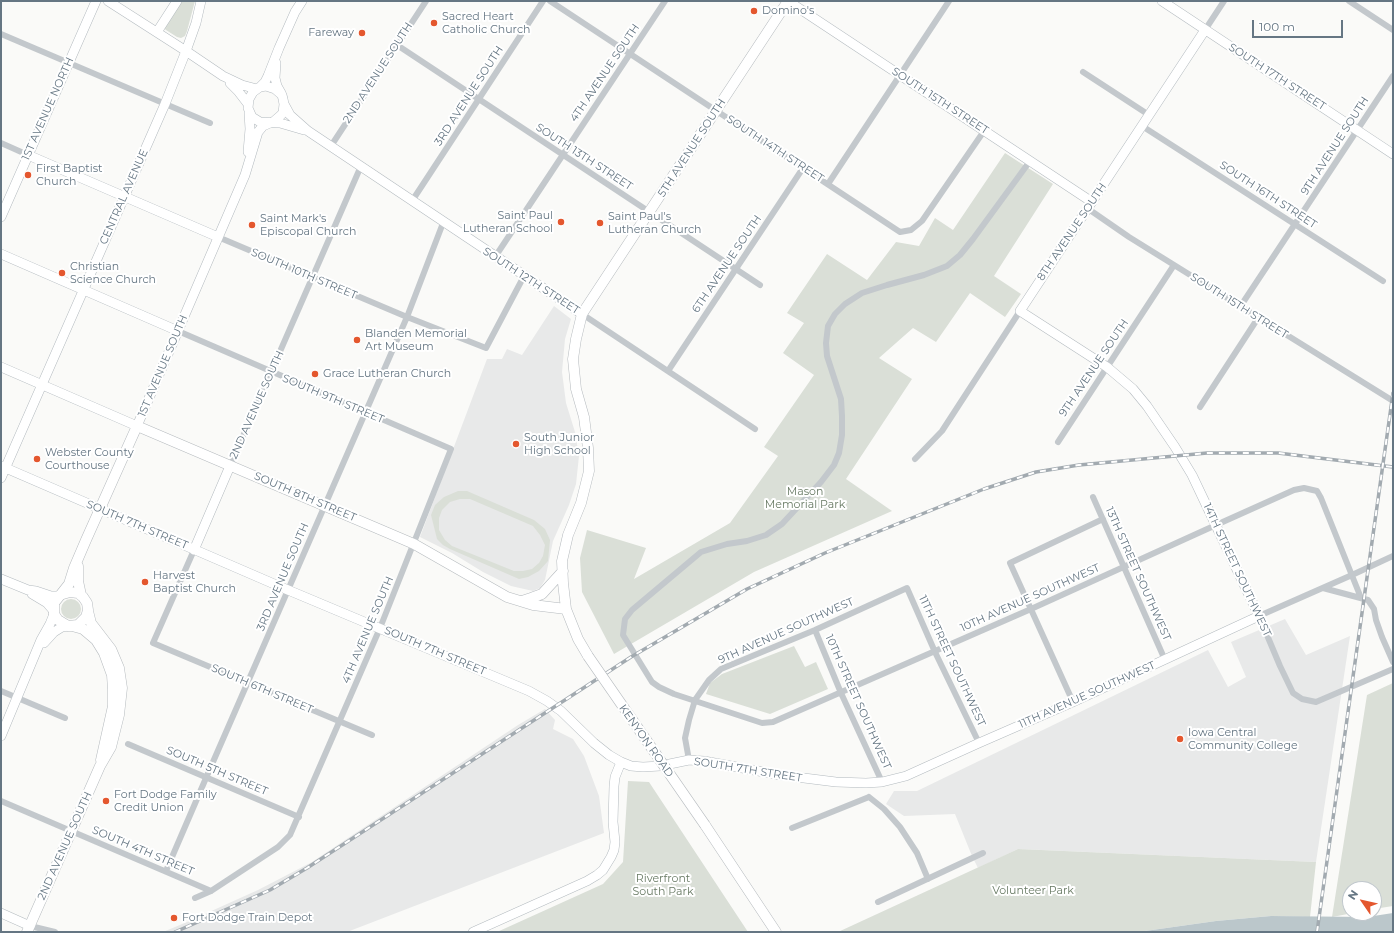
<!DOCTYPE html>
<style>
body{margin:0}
#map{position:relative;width:1394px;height:933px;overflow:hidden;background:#fafaf8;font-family:Montserrat,sans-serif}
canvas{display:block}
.frame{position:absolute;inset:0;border:2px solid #657683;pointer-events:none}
.north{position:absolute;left:1342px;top:881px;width:40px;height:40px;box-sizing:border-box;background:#fff;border:1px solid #c1c8cd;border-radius:50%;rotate:304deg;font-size:11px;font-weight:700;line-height:16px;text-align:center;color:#657683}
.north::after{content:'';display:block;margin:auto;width:14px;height:18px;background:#e4572e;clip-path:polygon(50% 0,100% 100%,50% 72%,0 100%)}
.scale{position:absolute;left:1252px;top:20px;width:91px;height:18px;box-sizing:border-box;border:2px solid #657683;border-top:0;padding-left:5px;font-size:12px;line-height:14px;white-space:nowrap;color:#657683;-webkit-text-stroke:3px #fff;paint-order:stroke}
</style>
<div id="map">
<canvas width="1394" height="933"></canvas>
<div class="frame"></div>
<div class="north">N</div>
<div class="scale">100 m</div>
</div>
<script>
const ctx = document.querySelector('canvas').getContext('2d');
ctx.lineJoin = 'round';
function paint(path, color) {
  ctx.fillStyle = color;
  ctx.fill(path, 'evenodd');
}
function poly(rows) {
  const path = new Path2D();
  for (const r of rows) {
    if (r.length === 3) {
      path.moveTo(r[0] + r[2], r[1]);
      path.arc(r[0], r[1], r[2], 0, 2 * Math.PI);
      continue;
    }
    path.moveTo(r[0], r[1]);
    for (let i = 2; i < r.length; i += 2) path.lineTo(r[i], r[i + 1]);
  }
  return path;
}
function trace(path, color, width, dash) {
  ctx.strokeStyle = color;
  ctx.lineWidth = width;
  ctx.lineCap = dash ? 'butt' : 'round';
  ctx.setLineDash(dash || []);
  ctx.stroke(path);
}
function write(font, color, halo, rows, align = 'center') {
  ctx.font = font + ' Montserrat,sans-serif';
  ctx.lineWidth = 4;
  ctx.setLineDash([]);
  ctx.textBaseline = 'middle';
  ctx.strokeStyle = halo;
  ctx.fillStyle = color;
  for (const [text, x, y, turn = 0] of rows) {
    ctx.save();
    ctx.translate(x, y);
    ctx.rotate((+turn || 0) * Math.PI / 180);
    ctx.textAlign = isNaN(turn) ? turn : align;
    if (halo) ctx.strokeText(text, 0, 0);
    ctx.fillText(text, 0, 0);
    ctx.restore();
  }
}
paint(poly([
 [554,306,571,319,565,339,562,372,566,403,575,432,579,456,576,484,569,505,553,541,545,580,540,588,533,591,511,586,483,572,452,553,420,537,487,359,502,359,507,349,522,355],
 [1285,619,1306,655,1350,636,1316,862,1018,849,978,868,972,856,955,814,904,816,886,804,894,791,917,791,1208,650,1228,687,1246,677,1231,642],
 [545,709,555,720,553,729,573,739,584,756,599,796,604,833,347,932,163,932,187,922,258,890,312,862,518,725]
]), '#e8e9e9');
paint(poly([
 [180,1,195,1,187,31,185,36,181,38,177,37,166,30,164,28],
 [1005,153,1053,184,994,276,1021,294,1005,317,970,293,936,342,913,328,879,358,912,379,846,479,892,511,754,572,614,654,582,592,580,558,587,530,646,548,634,579,730,523,778,456,764,447,814,375,783,353,804,323,787,313,827,254,867,280,896,242,919,246,935,218,953,230],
 [458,491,467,491,534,520,545,529,550,540,548,561,539,571,528,577,519,579,450,549,443,545,437,539,431,515,435,505,444,497],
 [460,499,470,499,533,526,540,535,545,545,543,556,539,563,532,569,523,571,514,571,452,546,445,540,439,530,439,518,442,510,450,502],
 [71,609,10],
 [794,646,805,667,816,662,828,689,770,714,706,694,710,683,722,674],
 [1393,683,1393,906,1374,909,1374,889,1350,889,1350,913,1353,913,1332,917,1367,695],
 [628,781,649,782,748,932,497,932,603,884,623,862],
 [1018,849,1316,862,1310,917,1271,916,1216,921,1138,932,838,932]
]), '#dadfd7');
paint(poly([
 [1393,913,1393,932,1138,932,1216,921,1271,916,1367,917]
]), '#bbc7cb');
const secondary = poly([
 [108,1,186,51,223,76,242,85,257,89],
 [788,1,1092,202],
 [1162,1,1393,154],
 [157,32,177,1],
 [276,63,275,78,277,86,281,93],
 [230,83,238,91,248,104],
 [260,87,265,82,268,76,279,48,295,12,302,1],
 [284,104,290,115,308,131,582,314],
 [273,122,280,116,283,113,284,104,283,99,282,95,275,89,266,86,260,87,253,92,249,99,248,108,252,117,260,122,280,123,304,130],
 [248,152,250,129,249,113],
 [28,155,218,237],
 [1,217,96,1],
 [1,254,178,331],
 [1,367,137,426,245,175,258,132,263,126,270,123],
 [1,466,288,590,529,691,547,701,561,711,594,743,609,755,621,762,631,766,643,767,660,766,689,760,704,761,780,775,836,782,866,783,882,782,906,776,979,743,1073,702,1259,616,1192,475,1175,447,1147,406,1133,389,1107,367,1020,311,1205,30],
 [1,478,165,104,186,51,196,23,201,1],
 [194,550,230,466],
 [1,579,28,590,36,591,51,596,59,596],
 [32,594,47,603,53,610],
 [44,643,54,632,62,627,68,626],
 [1,736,41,640,50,624,54,614],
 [1,913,30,926],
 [473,932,587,881,597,875,603,870,611,857,614,850,615,842,613,822,614,786,615,777,621,762]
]);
const primary = poly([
 [78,566,78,581,81,595],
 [63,594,70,592,78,593,83,597,87,603,88,610,86,617,78,625,68,626,58,620,54,614,54,603,69,584,74,568,86,540,137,426,414,544,507,597,533,605,566,609],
 [522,601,531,598,542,594,563,571],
 [72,626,83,629,96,640,104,653,112,675,113,690,113,706,101,760],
 [588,656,578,639,566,609,563,583,562,561,568,535,581,503,589,471,588,448,584,417,576,389,573,359,576,339,582,314,788,1],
 [705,825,776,932],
 [27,932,100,766,111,747,119,715,122,688,119,668,111,649,91,623,88,611]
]);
trace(secondary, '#b3babf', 10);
trace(primary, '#b5babe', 11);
trace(poly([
 [550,1,900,232,911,230,922,221,984,131],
 [1349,1,1393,30],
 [1205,30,1224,1],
 [1,34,210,123],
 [397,45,760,285],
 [1083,72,1149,115],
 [1142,126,1383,281],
 [1,143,28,155],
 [331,146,426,1],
 [1030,161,973,239,960,255,947,266,924,275,887,285,862,293,845,304,835,314,828,326,826,343,827,356,841,399,842,416,842,435,839,453,834,465,821,482,782,524,766,535,747,541,727,544,701,552,632,610,625,619,623,635,652,682,659,687,674,694,762,723,773,722,1031,609,1216,525,1294,490,1304,488,1317,491,1321,498,1361,598],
 [828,184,949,1],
 [412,201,543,1],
 [1087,208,1129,237,1393,401],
 [218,237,407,317,486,348,524,276],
 [495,257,665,1],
 [1240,307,1393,76],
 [582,314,755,429],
 [178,331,451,449,380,628,290,835,278,847,211,891,195,898],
 [668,371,803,168],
 [1200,407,1258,318],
 [1058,442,1174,265],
 [915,459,942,431,1020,311],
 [230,466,361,166],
 [1093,497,1165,660],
 [194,550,153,643,372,735],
 [1393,556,1352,575,1259,616,1280,666,1293,693,1302,699,1316,702,1393,669],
 [1323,588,1368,600,1374,609,1376,620,1382,637,1393,662],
 [815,630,841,693,882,782],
 [1,691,65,718],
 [1073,702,1010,563,1103,519],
 [128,744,299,817],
 [689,760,685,738,689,720,695,700,709,680,721,669,815,630,907,588,935,652,979,743],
 [869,797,884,809,900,827,917,853,928,879],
 [1,801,211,891],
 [792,828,869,797],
 [166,871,206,778,407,317,443,223],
 [878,902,983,853],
 [30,926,55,932]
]), '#c3c8cc', 6);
trace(secondary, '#fff', 9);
trace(primary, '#fff', 10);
const rail = poly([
 [175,932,270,890,307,868,631,657,747,589,825,553,984,489,1036,472,1079,465,1207,453,1278,453,1393,467],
 [1317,932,1393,393]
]);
trace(rail, '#a2aab0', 3.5);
trace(rail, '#fff', 2, [6]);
const primaryBridge = poly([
 [588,656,705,825]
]);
trace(primaryBridge, '#b5babe', 11, []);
trace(primaryBridge, '#fff', 10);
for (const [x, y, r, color] of [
 [754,11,4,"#e4572e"],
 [434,23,4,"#e4572e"],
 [362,33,4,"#e4572e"],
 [28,175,4,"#e4572e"],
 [561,222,4,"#e4572e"],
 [600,223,4,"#e4572e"],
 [252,225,4,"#e4572e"],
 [62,273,4,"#e4572e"],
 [357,340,4,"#e4572e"],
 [315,374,4,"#e4572e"],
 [516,444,4,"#e4572e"],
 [37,459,4,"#e4572e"],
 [145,582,4,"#e4572e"],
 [1180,739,4,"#e4572e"],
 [106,801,4,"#e4572e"],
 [174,918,4,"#e4572e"]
]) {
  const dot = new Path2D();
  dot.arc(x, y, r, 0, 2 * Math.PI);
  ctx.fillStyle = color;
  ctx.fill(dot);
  trace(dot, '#fff', 1.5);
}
write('11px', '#657683', '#fff', [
 ["Domino's",762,11],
 ["Sacred Heart",442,17],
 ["Catholic Church",442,30],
 ["Fareway",354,33,"right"],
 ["First Baptist",36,169],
 ["Church",36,182],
 ["Saint Paul",553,216,"right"],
 ["Lutheran School",553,229,"right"],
 ["Saint Paul's",608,217],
 ["Lutheran Church",608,230],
 ["Saint Mark's",260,219],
 ["Episcopal Church",260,232],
 ["Christian",70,267],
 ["Science Church",70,280],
 ["Blanden Memorial",365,334],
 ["Art Museum",365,347],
 ["Grace Lutheran Church",323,374],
 ["South Junior",524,438],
 ["High School",524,451],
 ["Webster County",45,453],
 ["Courthouse",45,466],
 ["Harvest",153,576],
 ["Baptist Church",153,589],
 ["Iowa Central",1188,733],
 ["Community College",1188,746],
 ["Fort Dodge Family",114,795],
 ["Credit Union",114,808],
 ["Fort Dodge Train Depot",182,918]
], 'left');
write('11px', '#657683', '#fff', [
 ["2ND AVENUE SOUTH",378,73,-57],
 ["4TH AVENUE SOUTH",605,73,-56],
 ["SOUTH 17TH STREET",1277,77,33],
 ["3RD AVENUE SOUTH",469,96,-57],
 ["SOUTH 15TH STREET",940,101,33],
 ["1ST AVENUE NORTH",48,109,-66],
 ["9TH AVENUE SOUTH",1335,146,-57],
 ["5TH AVENUE SOUTH",692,148,-57],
 ["SOUTH 14TH STREET",775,149,33],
 ["SOUTH 13TH STREET",584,157,33],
 ["SOUTH 16TH STREET",1268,195,33],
 ["CENTRAL AVENUE",124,197,-66],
 ["8TH AVENUE SOUTH",1072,232,-56],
 ["6TH AVENUE SOUTH",727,264,-56],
 ["SOUTH 10TH STREET",304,274,23],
 ["SOUTH 12TH STREET",531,281,33],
 ["SOUTH 15TH STREET",1239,306,32],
 ["1ST AVENUE SOUTH",163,366,-67],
 ["9TH AVENUE SOUTH",1094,368,-56],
 ["SOUTH 9TH STREET",333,399,23],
 ["2ND AVENUE SOUTH",257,405,-66],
 ["SOUTH 8TH STREET",305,497,23],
 ["SOUTH 7TH STREET",137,525,23],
 ["14TH STREET SOUTHWEST",1237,570,65],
 ["13TH STREET SOUTHWEST",1138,574,66],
 ["3RD AVENUE SOUTH",283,577,-67],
 ["10TH AVENUE SOUTHWEST",1030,598,-24],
 ["4TH AVENUE SOUTH",368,630,-67],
 ["9TH AVENUE SOUTHWEST",786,631,-24],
 ["SOUTH 7TH STREET",435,651,23],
 ["11TH STREET SOUTHWEST",952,661,65],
 ["SOUTH 6TH STREET",262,689,23],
 ["11TH AVENUE SOUTHWEST",1087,695,-24],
 ["10TH STREET SOUTHWEST",858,702,66],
 ["KENYON ROAD",646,741,55],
 ["SOUTH 7TH STREET",748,770,9],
 ["SOUTH 5TH STREET",217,771,23],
 ["2ND AVENUE SOUTH",65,846,-66],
 ["SOUTH 4TH STREET",143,851,23]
]);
write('11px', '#687a64', '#fff', [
 ["Mason",805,492],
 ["Memorial Park",805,505],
 ["Riverfront",663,879],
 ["South Park",663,892],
 ["Volunteer Park",1033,891]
]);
</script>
